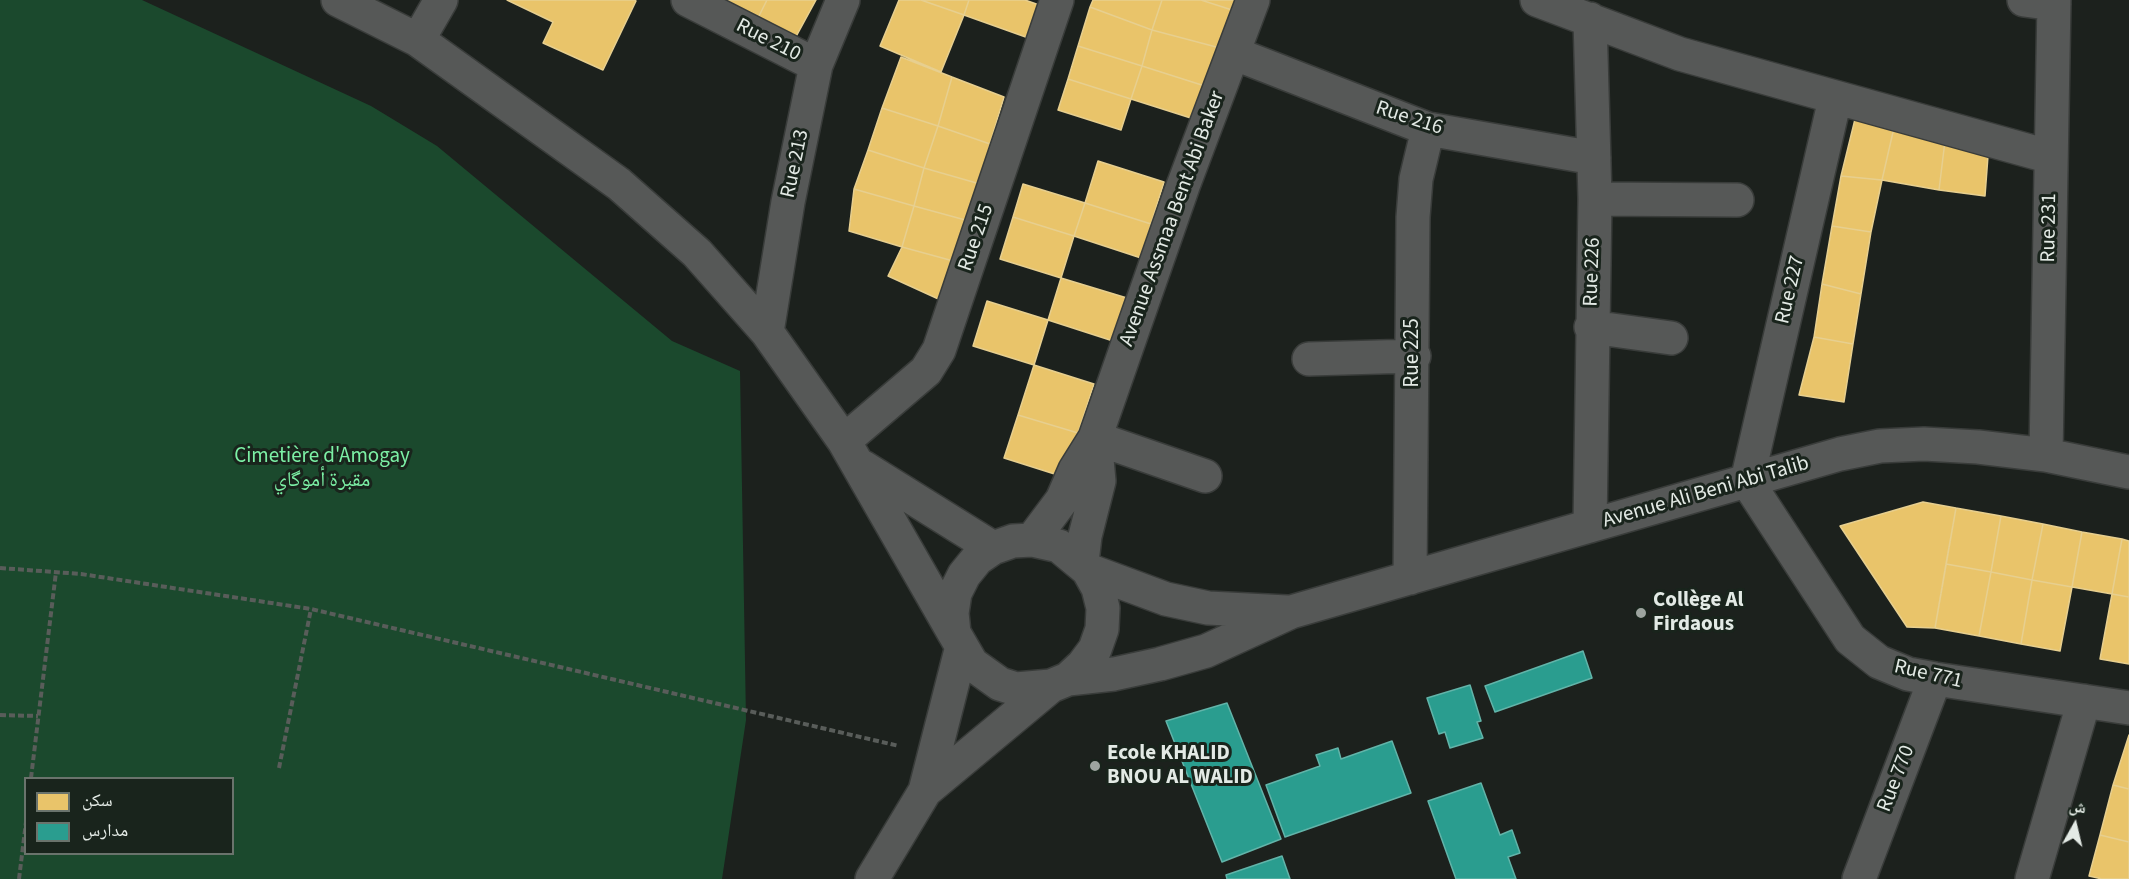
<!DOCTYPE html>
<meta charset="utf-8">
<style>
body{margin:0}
#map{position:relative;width:2129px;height:879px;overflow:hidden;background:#1c211d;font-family:"Source Sans 3","Noto Naskh Arabic",sans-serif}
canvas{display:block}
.legend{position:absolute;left:24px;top:777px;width:210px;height:78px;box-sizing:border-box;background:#19241c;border:2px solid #6a736c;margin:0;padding:8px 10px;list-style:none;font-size:18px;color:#e3eae5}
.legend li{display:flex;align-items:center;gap:12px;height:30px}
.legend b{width:30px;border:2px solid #6a736c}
.north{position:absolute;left:2045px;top:795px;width:60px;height:60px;-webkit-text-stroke:4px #19241c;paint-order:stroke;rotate:8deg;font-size:16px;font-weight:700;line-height:24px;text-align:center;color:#e3eae5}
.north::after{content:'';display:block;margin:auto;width:21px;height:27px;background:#e3eae5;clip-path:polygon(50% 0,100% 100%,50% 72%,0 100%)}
</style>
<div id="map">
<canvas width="2129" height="879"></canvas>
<ul class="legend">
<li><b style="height:16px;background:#e9c46a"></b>سكن</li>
<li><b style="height:16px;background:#2a9d8f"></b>مدارس</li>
</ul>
<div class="north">ش</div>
</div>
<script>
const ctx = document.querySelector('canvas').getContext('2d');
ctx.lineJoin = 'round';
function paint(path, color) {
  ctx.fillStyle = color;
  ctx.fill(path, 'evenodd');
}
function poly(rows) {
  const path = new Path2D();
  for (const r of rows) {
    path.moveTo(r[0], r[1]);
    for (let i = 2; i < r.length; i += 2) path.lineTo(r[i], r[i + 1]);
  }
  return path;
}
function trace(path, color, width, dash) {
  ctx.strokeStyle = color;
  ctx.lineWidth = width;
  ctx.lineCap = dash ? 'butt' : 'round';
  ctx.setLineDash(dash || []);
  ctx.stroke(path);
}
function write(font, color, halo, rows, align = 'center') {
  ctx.font = font + ' "Source Sans 3","Noto Naskh Arabic",sans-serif';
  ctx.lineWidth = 6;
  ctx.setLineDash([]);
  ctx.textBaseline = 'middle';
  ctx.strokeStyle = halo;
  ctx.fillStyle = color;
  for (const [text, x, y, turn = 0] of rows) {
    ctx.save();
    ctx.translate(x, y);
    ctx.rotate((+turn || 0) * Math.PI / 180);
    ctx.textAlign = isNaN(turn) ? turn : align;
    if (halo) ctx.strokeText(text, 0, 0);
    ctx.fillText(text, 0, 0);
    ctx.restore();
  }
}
paint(poly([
 [0,0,142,0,371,106,437,146,672,341,740,371,746,720,722,879,0,879],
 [26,778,232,778,232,854,26,854]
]), '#1b492d');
const homes = poly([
 [507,0,635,0,636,1,603,70,543,43,553,22,507,0],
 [715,0,767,0,755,24,715,0],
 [767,0,816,0,792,44,755,24,767,0],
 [899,0,921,0,964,15,941,72,880,46,899,0],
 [921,0,969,0,964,15,921,0],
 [969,0,1025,0,1045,7,1034,40,964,15,969,0],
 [1093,0,1162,0,1152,30,1090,7,1093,0],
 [1162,0,1201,0,1232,10,1220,48,1152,30,1162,0],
 [1201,0,1236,0,1232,10,1201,0],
 [1090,7,1152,30,1142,66,1078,46,1090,7],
 [1152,30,1220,48,1208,87,1142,66,1152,30],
 [1078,46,1142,66,1131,99,1068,79,1078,46],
 [901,57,952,77,938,126,882,108,901,57],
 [1142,66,1208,87,1197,120,1131,99,1142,66],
 [952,77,1004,97,990,144,938,126,952,77],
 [1068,79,1131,99,1121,130,1058,110,1068,79],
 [1858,107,1896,119,1882,180,1841,176,1858,107],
 [882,108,938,126,924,168,868,150,882,108],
 [1896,119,1945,141,1939,190,1882,180,1896,119],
 [938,126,990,144,980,184,924,168,938,126],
 [1945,141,1988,156,1985,196,1939,190,1945,141],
 [868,150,924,168,914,206,854,189,868,150],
 [1098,161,1164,182,1151,224,1085,203,1098,161],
 [924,168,980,184,969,221,914,206,924,168],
 [1841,176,1882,180,1871,232,1832,226,1841,176],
 [1023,184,1085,203,1074,236,1013,217,1023,184],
 [854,189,914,206,902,247,849,231,854,189],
 [1085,203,1151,224,1141,258,1074,236,1085,203],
 [914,206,969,221,957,262,902,247,914,206],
 [1013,217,1074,236,1061,278,1000,259,1013,217],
 [1832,226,1871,232,1861,294,1822,284,1832,226],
 [902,247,957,262,945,302,888,276,902,247],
 [1061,278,1127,298,1113,341,1048,320,1061,278],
 [1822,284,1861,294,1853,344,1814,337,1822,284],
 [987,301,1048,320,1034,365,973,346,987,301],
 [1814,337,1853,344,1844,402,1799,395,1814,337],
 [1034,365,1094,384,1078,433,1018,415,1034,365],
 [1018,415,1078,433,1064,477,1004,458,1018,415],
 [1923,502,1956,508,1935,628,1907,627,1840,526,1923,502],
 [1956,508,2001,516,1991,572,1946,564,1956,508],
 [2001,516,2043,524,2032,580,1991,572,2001,516],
 [2043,524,2082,532,2072,587,2032,580,2043,524],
 [2082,532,2122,539,2112,594,2072,587,2082,532],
 [2122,539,2129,541,2129,597,2112,594,2122,539],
 [1946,564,1991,572,1979,636,1935,628,1946,564],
 [1991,572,2032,580,2021,644,1979,636,1991,572],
 [2032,580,2072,587,2060,651,2021,644,2032,580],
 [2112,594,2129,597,2129,664,2100,659,2112,594],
 [2129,735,2129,789,2113,785,2129,735],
 [2113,785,2129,789,2129,842,2100,835,2113,785],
 [2100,835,2129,842,2129,879,2102,879,2089,876,2100,835]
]);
paint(homes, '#e9c46a');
trace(homes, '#e7cf8f', 1.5);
const schools = poly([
 [1583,651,1592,678,1495,712,1485,686,1583,651],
 [1470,685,1481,721,1477,722,1483,738,1450,748,1445,732,1439,734,1427,698,1470,685],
 [1227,703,1281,839,1222,862,1166,721,1227,703],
 [1392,741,1411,793,1285,837,1266,785,1320,766,1316,755,1338,748,1341,759,1392,741],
 [1481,783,1500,835,1512,830,1520,853,1508,857,1516,879,1456,879,1428,801,1481,783],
 [1282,856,1290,879,1227,879,1226,875,1282,856]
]);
paint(schools, '#2a9d8f');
trace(schools, '#62b4a9', 1.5);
const minor = poly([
 [338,0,418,40,619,184,697,253,767,332,844,441,954,633],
 [688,0,816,65],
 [1537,0,1680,54,2051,157],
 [2024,0,2054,4],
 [1590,19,1595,199,1590,526],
 [418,40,441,0],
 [1233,53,1428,129,1594,158],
 [1835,99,1747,481,1850,639,1879,662,1908,674,1935,679,2129,708],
 [1595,199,1737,200],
 [1591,327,1671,338],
 [767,332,788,202,816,65,843,0],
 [1309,359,1414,356],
 [1095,438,1205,476],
 [844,441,926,371,939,350,1057,0],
 [2046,455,2054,0],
 [863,467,993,548],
 [1032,540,1062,500,1075,470,1095,438,1183,186,1253,0],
 [1082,562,1085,536,1099,481,1095,438],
 [1088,570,1166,599,1208,608,1287,612],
 [1410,578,1413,217,1416,179,1428,129],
 [1068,679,1114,674,1160,664,1206,651,1291,612,1840,454,1880,446,1924,444,1978,447,2046,455,2129,472],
 [925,791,1051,686,1068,679,1083,665,1095,649,1102,629,1103,608,1098,588,1088,570,1059,546,1032,540,1013,541,993,548,977,559,964,575,955,593,952,613,954,633,972,664,1000,684,1016,689,1051,686],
 [872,879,925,791,961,650],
 [1859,879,1935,679],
 [2032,879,2084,701]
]);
trace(minor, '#393c3a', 36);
trace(poly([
 [0,568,81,574,311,609,899,746],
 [0,715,38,716],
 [279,768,311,609],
 [31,778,56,572],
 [19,879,26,822]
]), '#595d5a', 4, [6, 3]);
trace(minor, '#565857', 33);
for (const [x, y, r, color] of [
 [1641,613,6,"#9da49f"],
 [1095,766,6,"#9da49f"]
]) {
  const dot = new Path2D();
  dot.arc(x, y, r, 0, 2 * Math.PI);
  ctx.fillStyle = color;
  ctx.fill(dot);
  trace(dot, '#19241c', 2);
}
write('21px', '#e3eae5', '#19241c', [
 ["Rue 210",768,41,27],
 ["Rue 216",1409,119,18],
 ["Rue 213",796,164,-78],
 ["Avenue Assmaa Bent Abi Baker",1173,219,-70],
 ["Rue 231",2050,228,-89],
 ["Rue 215",977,238,-71],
 ["Rue 226",1593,272,-88],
 ["Rue 227",1791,290,-77],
 ["Rue 225",1413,353,-90],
 ["Avenue Ali Beni Abi Talib",1706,493,-16],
 ["Rue 771",1928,675,13],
 ["Rue 770",1897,779,-69]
]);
write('21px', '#7cf0a5', '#19241c', [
 ["Cimetière d'Amogay",322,457],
 ["مقبرة أموگاي",322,481]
]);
write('bold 21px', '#e3eae5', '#19241c', [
 ["Collège Al",1653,601],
 ["Firdaous",1653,625],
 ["Ecole KHALID",1107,754],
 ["BNOU AL WALID",1107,778]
], 'left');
</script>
